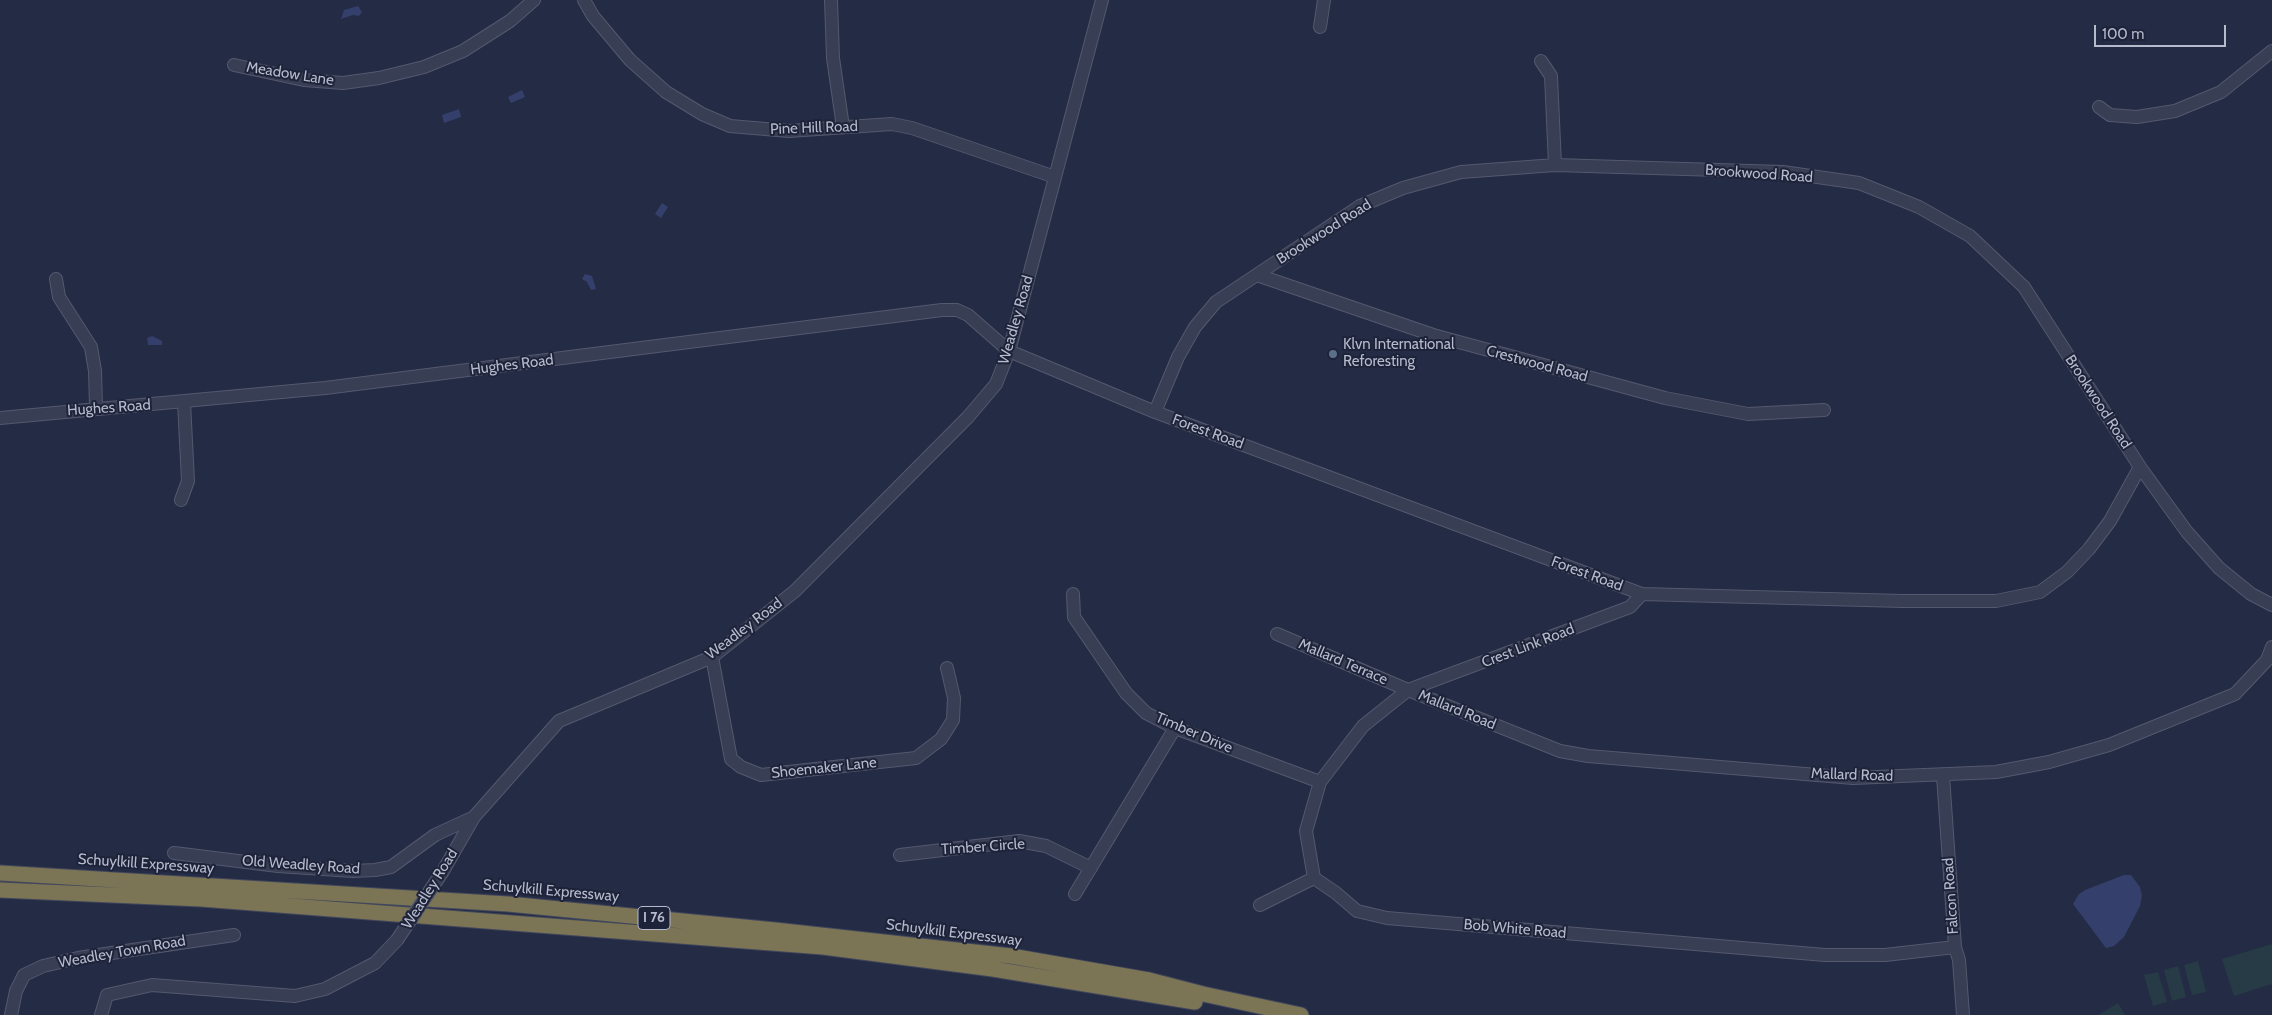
<!DOCTYPE html>
<style>
body{margin:0}
#map{position:relative;width:2272px;height:1015px;overflow:hidden;background:#242b45;font-family:Cabin,sans-serif}
canvas{display:block}
.scale{position:absolute;left:2094px;top:25px;width:132px;height:22px;box-sizing:border-box;border:2px solid #b6bacd;border-top:0;padding-left:6px;font-size:15px;line-height:18px;white-space:nowrap;color:#b6bacd;-webkit-text-stroke:4px #1d2339;paint-order:stroke}
</style>
<div id="map">
<canvas width="2272" height="1015"></canvas>
<div class="scale">100 m</div>
</div>
<script>
const ctx = document.querySelector('canvas').getContext('2d');
ctx.lineJoin = 'round';
function paint(path, color) {
  ctx.fillStyle = color;
  ctx.fill(path, 'evenodd');
}
function poly(rows) {
  const path = new Path2D();
  for (const r of rows) {
    path.moveTo(r[0], r[1]);
    for (let i = 2; i < r.length; i += 2) path.lineTo(r[i], r[i + 1]);
  }
  return path;
}
function trace(path, color, width, dash) {
  ctx.strokeStyle = color;
  ctx.lineWidth = width;
  ctx.lineCap = dash ? 'butt' : 'round';
  ctx.setLineDash(dash || []);
  ctx.stroke(path);
}
function write(font, color, halo, rows, align = 'center') {
  ctx.font = font + ' Cabin,sans-serif';
  ctx.lineWidth = 4;
  ctx.setLineDash([]);
  ctx.textBaseline = 'middle';
  ctx.strokeStyle = halo;
  ctx.fillStyle = color;
  for (const [text, x, y, turn = 0] of rows) {
    ctx.save();
    ctx.translate(x, y);
    ctx.rotate((+turn || 0) * Math.PI / 180);
    ctx.textAlign = isNaN(turn) ? turn : align;
    if (halo) ctx.strokeText(text, 0, 0);
    ctx.fillText(text, 0, 0);
    ctx.restore();
  }
}
paint(poly([
 [2272,944,2272,984,2234,996,2222,959],
 [2198,961,2206,992,2192,995,2184,965],
 [2178,966,2186,997,2172,1001,2164,970],
 [2158,972,2167,1002,2153,1006,2144,975],
 [2118,1003,2125,1015,2098,1015]
]), '#263b45');
paint(poly([
 [358,6,362,12,359,16,353,15,341,19,344,10],
 [522,90,525,97,511,103,508,97],
 [459,109,461,117,444,123,442,115],
 [662,203,668,207,661,218,655,214],
 [585,274,592,276,596,289,591,290,587,282,582,279],
 [152,336,162,341,162,345,148,345,147,338],
 [2124,875,2131,875,2140,887,2142,896,2140,906,2124,937,2114,946,2106,948,2073,904,2079,894,2085,890]
]), '#34406b');
const minor = poly([
 [584,0,593,16,630,60,666,92,702,114,730,126,789,131,892,124,912,128,1055,177],
 [831,0,833,58,843,127],
 [1320,27,1324,0],
 [1541,61,1551,76,1555,165],
 [234,65,304,80,343,83,379,78,424,67,463,51,510,21,534,0],
 [2099,107,2110,115,2137,117,2175,111,2221,92,2272,51],
 [1257,275,1433,335,1665,398,1748,414,1824,410],
 [56,279,59,297,91,347,95,371,96,407],
 [1155,412,1178,357,1195,327,1216,302,1360,206,1403,188,1461,172,1555,165,1783,172,1859,183,1919,207,1970,236,2024,287,2140,467,2187,532,2219,568,2251,594,2272,605],
 [0,418,325,388,942,310,957,310,968,315,1009,351,1155,412,1642,594,1902,601,1996,601,2040,592,2067,572,2089,549,2110,521,2140,467],
 [181,500,188,481,184,402],
 [1073,594,1074,617,1126,693,1146,713,1175,728,1320,782],
 [1642,594,1630,607,1408,690,1363,726,1320,782,1306,831,1314,878,1336,893,1357,911,1387,918,1825,955,1885,955,1955,947],
 [1277,634,1408,690,1560,751,1588,756,1853,778,1996,772,2049,762,2109,745,2235,694,2267,660,2272,647],
 [712,657,731,759,741,767,761,775,916,758,941,739,953,720,954,698,947,668],
 [1943,776,1955,947,1959,960,1963,1015],
 [174,853,278,866,353,871,375,870,391,867,435,835,474,817],
 [900,855,1019,841,1046,846,1091,868],
 [443,871,474,817,559,721,712,657,795,591,968,417,996,384,1009,351,1102,0],
 [1075,894,1175,728],
 [1260,905,1314,878],
 [11,1015,16,991,24,975,43,966,78,958,234,935],
 [101,1015,107,995,152,985,295,996,325,989,375,963,397,940]
]);
const highway = poly([
 [0,873,508,904,775,930,1011,956,1149,980,1203,994,1301,1015],
 [0,890,201,899,823,947,993,969,1195,1002]
]);
trace(minor, '#54596e', 14);
trace(highway, '#40465b', 17);
trace(minor, '#383e54', 12);
trace(highway, '#7b7455', 15);
const minorBridge = poly([
 [397,940,443,871]
]);
trace(minorBridge, '#54596e', 14, []);
trace(minorBridge, '#383e54', 12);
for (const [x, y, r, color] of [
 [1333,354,5,"#5c6f8a"]
]) {
  const dot = new Path2D();
  dot.arc(x, y, r, 0, 2 * Math.PI);
  ctx.fillStyle = color;
  ctx.fill(dot);
  trace(dot, '#1d2339', 2);
}
for (const [x, y, w] of [
 [654,918,32]
]) {
  const box = new Path2D();
  box.roundRect(x - w / 2, y - 11.5, w, 23, 4);
  ctx.fillStyle = '#1d2339';
  ctx.fill(box);
  trace(box, '#b6bacd', 1);
}
write('bold 14px', '#b6bacd', null, [
 ["I 76",654,918]
]);
write('15px', '#b6bacd', '#1d2339', [
 ["Meadow Lane",290,74,9],
 ["Pine Hill Road",814,128,-2],
 ["Brookwood Road",1759,174,4],
 ["Brookwood Road",1324,232,-32],
 ["Weadley Road",1016,320,-74],
 ["Crestwood Road",1537,364,15],
 ["Hughes Road",512,365,-7],
 ["Brookwood Road",2098,402,57],
 ["Hughes Road",109,408,-4],
 ["Forest Road",1208,432,20],
 ["Forest Road",1587,574,20],
 ["Weadley Road",744,629,-37],
 ["Crest Link Road",1528,646,-21],
 ["Mallard Terrace",1343,662,23],
 ["Mallard Road",1457,710,22],
 ["Timber Drive",1194,733,23],
 ["Shoemaker Lane",824,768,-6],
 ["Mallard Road",1852,775,2],
 ["Timber Circle",983,847,-4],
 ["Schuylkill Expressway",146,864,4],
 ["Old Weadley Road",301,865,4],
 ["Weadley Road",430,889,-58],
 ["Schuylkill Expressway",551,891,5],
 ["Falcon Road",1951,896,-94],
 ["Bob White Road",1515,929,5],
 ["Schuylkill Expressway",954,933,7],
 ["Weadley Town Road",122,952,-10]
]);
write('15px', '#b6bacd', '#1d2339', [
 ["Klvn International",1343,345],
 ["Reforesting",1343,362]
], 'left');
</script>
